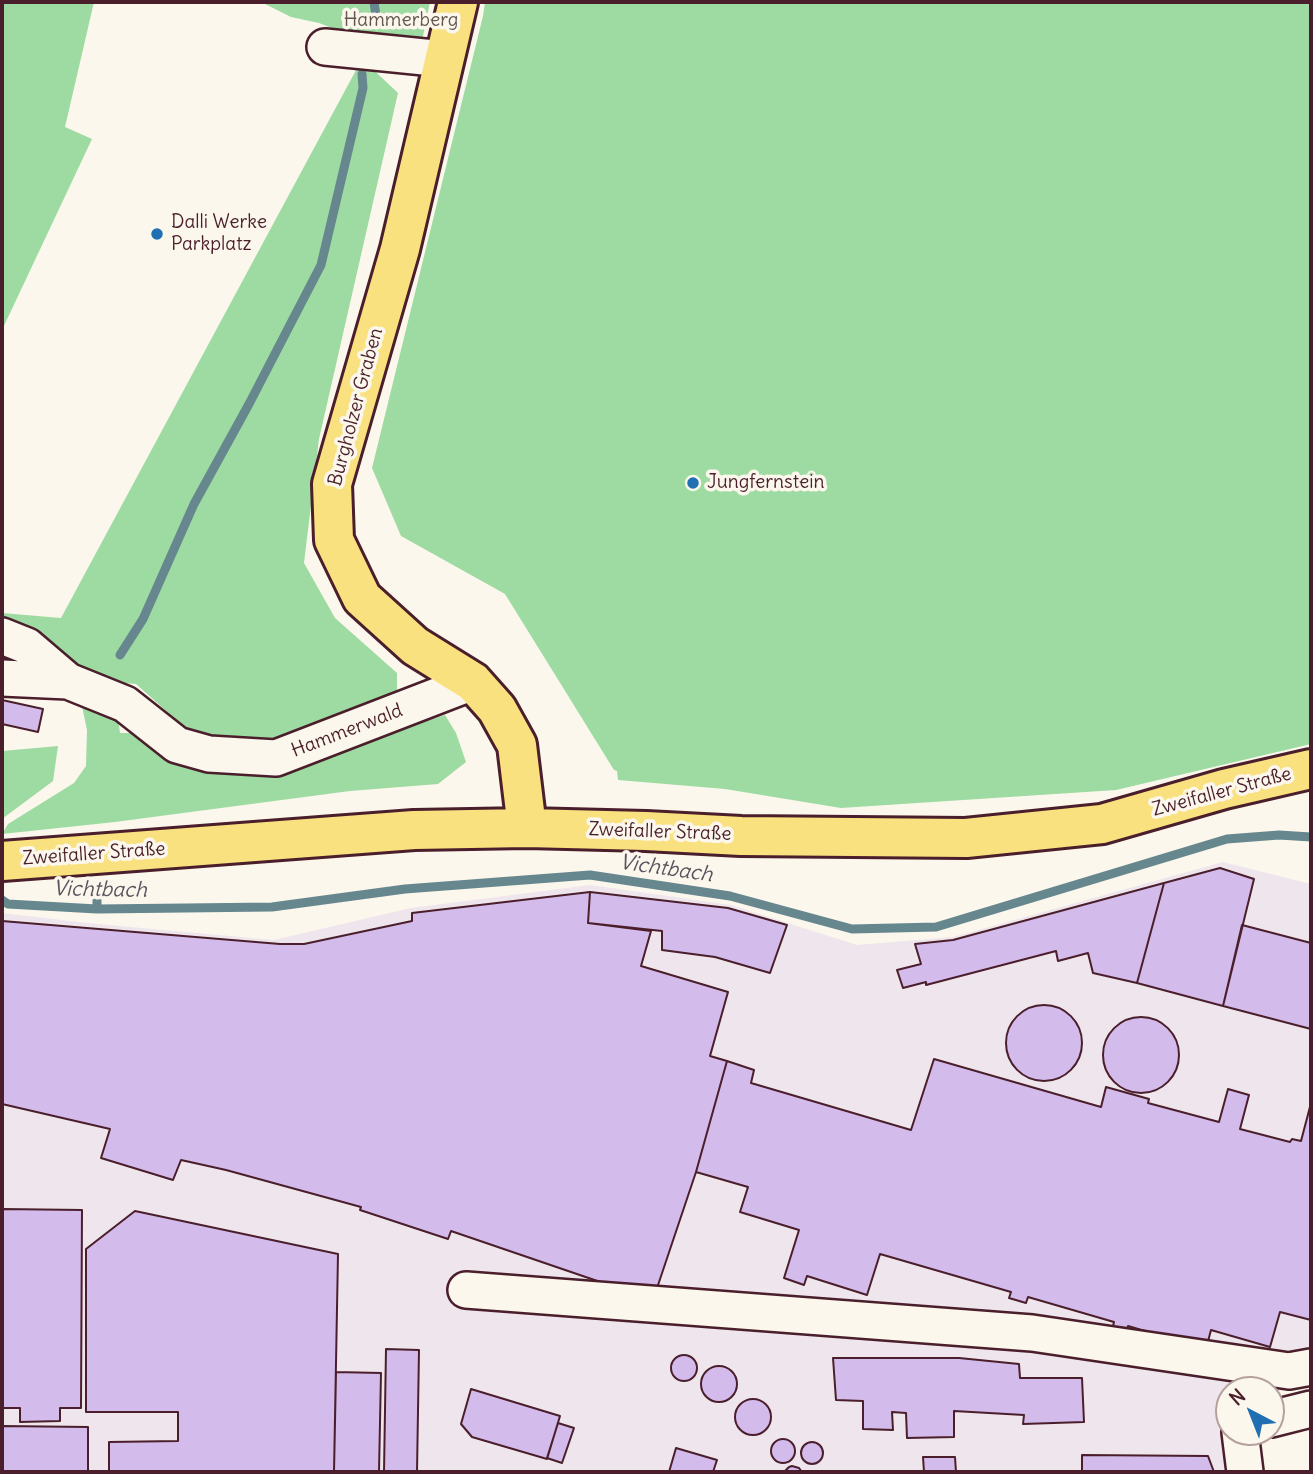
<!DOCTYPE html>
<meta charset="utf-8">
<style>
body{margin:0}
#map{position:relative;width:1313px;height:1474px;overflow:hidden;background:#fbf7ec;font-family:Delius,sans-serif}
canvas{display:block}
.frame{position:absolute;inset:0;border:4px solid #4a1f2b;pointer-events:none}
.north{position:absolute;left:1215px;top:1376px;width:70px;height:70px;box-sizing:border-box;background:#fbf7ec;border:2px solid #b4a19f;border-radius:50%;rotate:318deg;font-size:19px;font-weight:700;line-height:28px;text-align:center;color:#4a1f2b}
.north::after{content:'';display:block;margin:auto;width:24px;height:32px;background:#1f6fb2;clip-path:polygon(50% 0,100% 100%,50% 72%,0 100%)}
</style>
<div id="map">
<canvas width="1313" height="1474"></canvas>
<div class="frame"></div>
<div class="north">N</div>
</div>
<script>
const ctx = document.querySelector('canvas').getContext('2d');
ctx.lineJoin = 'round';
function paint(path, color) {
  ctx.fillStyle = color;
  ctx.fill(path, 'evenodd');
}
function poly(rows) {
  const path = new Path2D();
  for (const r of rows) {
    if (r.length === 3) {
      path.moveTo(r[0] + r[2], r[1]);
      path.arc(r[0], r[1], r[2], 0, 2 * Math.PI);
      continue;
    }
    path.moveTo(r[0], r[1]);
    for (let i = 2; i < r.length; i += 2) path.lineTo(r[i], r[i + 1]);
  }
  return path;
}
function trace(path, color, width, dash) {
  ctx.strokeStyle = color;
  ctx.lineWidth = width;
  ctx.lineCap = dash ? 'butt' : 'round';
  ctx.setLineDash(dash || []);
  ctx.stroke(path);
}
function write(font, color, halo, rows, align = 'center') {
  ctx.font = font + ' Delius,sans-serif';
  ctx.lineWidth = 7;
  ctx.setLineDash([]);
  ctx.textBaseline = 'middle';
  ctx.strokeStyle = halo;
  ctx.fillStyle = color;
  for (const [text, x, y, turn = 0] of rows) {
    ctx.save();
    ctx.translate(x, y);
    ctx.rotate((+turn || 0) * Math.PI / 180);
    ctx.textAlign = isNaN(turn) ? turn : align;
    if (halo) ctx.strokeText(text, 0, 0);
    ctx.fillText(text, 0, 0);
    ctx.restore();
  }
}
paint(poly([
 [1223,862,1311,884,1311,1384,1271,1393,1271,1390,1229,1390,1229,1432,1246,1432,1227,1472,2,1472,2,913,87,923,274,940,411,908,590,885,731,905,857,945,953,937]
]), '#efe5ec');
paint(poly([
 [2,2,94,2,65,127,92,139,2,330],
 [261,2,430,2,421,46,371,43,319,23,291,17],
 [485,2,1311,2,1311,744,1116,790,841,808,725,789,618,780,617,771,614,770,505,594,401,536,372,468,483,16],
 [362,59,398,93,319,439,304,563,335,618,397,673,397,696,272,743,191,733,136,684,2,673,2,613,61,618],
 [79,692,118,718,120,733,137,733,280,769,445,715,456,733,466,762,438,784,350,791,115,822,2,834,8,824,74,783,86,766,87,730],
 [58,746,53,781,2,819,2,751]
]), '#9edba2');
trace(poly([
 [374,2,376,16],
 [120,655,143,619,194,504,249,404,321,265,363,88,362,74],
 [2,900,8,904,97,909,272,907,405,889,590,875,730,896,852,929,936,927,1227,839,1279,835,1311,837],
 [97,909,97,887]
]), '#67878f', 9);
const building = poly([
 [2,700,43,709,38,732,2,724,2,700],
 [1220,868,1254,879,1223,1006,1137,983,1164,883,1220,868],
 [1164,883,1137,983,1093,973,1088,953,1058,961,1056,951,926,985,926,982,903,988,897,970,921,964,915,944,953,940,1164,883],
 [590,892,588,923,651,931,641,966,728,992,710,1056,727,1061,696,1172,653,1300,451,1231,448,1239,360,1210,361,1207,226,1170,181,1160,173,1180,101,1158,110,1129,2,1104,2,921,280,944,304,944,412,921,412,913,590,892],
 [590,892,728,908,787,925,770,973,715,957,662,950,662,931,588,923,590,892],
 [1242,925,1311,943,1311,1029,1223,1006,1242,925],
 [1044,1043,38],
 [1141,1055,38],
 [934,1059,1101,1107,1106,1087,1149,1099,1148,1103,1219,1122,1228,1089,1249,1095,1240,1129,1290,1142,1292,1139,1301,1141,1311,1103,1311,1320,1280,1312,1270,1347,1211,1330,1206,1349,1128,1326,1121,1345,1109,1342,1114,1322,1028,1297,1026,1303,1009,1298,1011,1292,880,1254,867,1295,807,1276,804,1285,784,1278,799,1230,740,1212,748,1187,696,1172,727,1061,754,1070,751,1083,911,1130,934,1059],
 [2,1209,82,1210,81,1408,60,1408,60,1421,20,1422,20,1408,2,1408,2,1209],
 [135,1211,338,1254,334,1472,109,1472,109,1442,178,1441,178,1412,86,1412,86,1249,135,1211],
 [386,1349,419,1350,417,1472,384,1472,386,1349],
 [684,1368,13],
 [833,1358,959,1358,1019,1364,1020,1378,1082,1378,1084,1422,1023,1424,1024,1415,954,1411,954,1437,907,1438,906,1413,892,1412,893,1430,863,1429,863,1401,836,1400,833,1358],
 [719,1384,18],
 [336,1372,381,1373,379,1472,334,1472,336,1372],
 [471,1389,560,1416,547,1459,472,1437,461,1424,471,1389],
 [753,1417,18],
 [558,1423,574,1428,562,1463,547,1458,558,1423],
 [2,1426,88,1427,88,1472,2,1472,2,1426],
 [783,1451,12],
 [812,1453,11],
 [676,1448,717,1460,713,1472,669,1472,676,1448],
 [1082,1455,1208,1456,1214,1472,1082,1472,1082,1455],
 [923,1457,955,1457,956,1472,924,1472,923,1457],
 [792,1466,799,1468,802,1472,784,1472,789,1467,792,1466]
]);
paint(building, '#d3bbeb');
trace(building, '#4a1f2b', 2);
const minor = poly([
 [325,47,444,59],
 [2,636,27,646,68,681],
 [2,678,68,681,125,704,177,745,209,754,276,758,473,682],
 [466,1290,1032,1333,1289,1371,1311,1367],
 [1271,1419,1311,1409],
 [1240,1432,1245,1472]
]);
const major = poly([
 [458,2,400,249,332,484,334,540,362,598,415,646,473,682,497,709,517,745,527,828],
 [2,861,414,830,527,828,646,831,741,836,966,838,1102,824,1224,789,1311,769]
]);
trace(minor, '#4a1f2b', 40);
trace(major, '#4a1f2b', 44);
trace(minor, '#fbf7ec', 35);
trace(major, '#fae180', 38);
for (const [x, y, r, color] of [
 [157,234,7,"#1f6fb2"],
 [693,483,7,"#1f6fb2"]
]) {
  const dot = new Path2D();
  dot.arc(x, y, r, 0, 2 * Math.PI);
  ctx.fillStyle = color;
  ctx.fill(dot);
  trace(dot, '#fbf7ec', 2.5);
}
write('19px', '#63574f', '#fbf7ec', [
 ["Hammerberg",401,21]
]);
write('19px', '#4a1f2b', '#fbf7ec', [
 ["Dalli Werke",171,223],
 ["Parkplatz",171,245],
 ["Jungfernstein",707,483]
], 'left');
write('19px', '#4a1f2b', '#fbf7ec', [
 ["Burgholzer Graben",356,407,-75],
 ["Hammerwald",347,731,-21],
 ["Zweifaller Straße",1222,792,-15],
 ["Zweifaller Straße",660,832,2],
 ["Zweifaller Straße",94,854,-4]
]);
write('italic 21px', '#59535d', '#fbf7ec', [
 ["Vichtbach",666,869,8],
 ["Vichtbach",100,890,1]
]);
</script>
